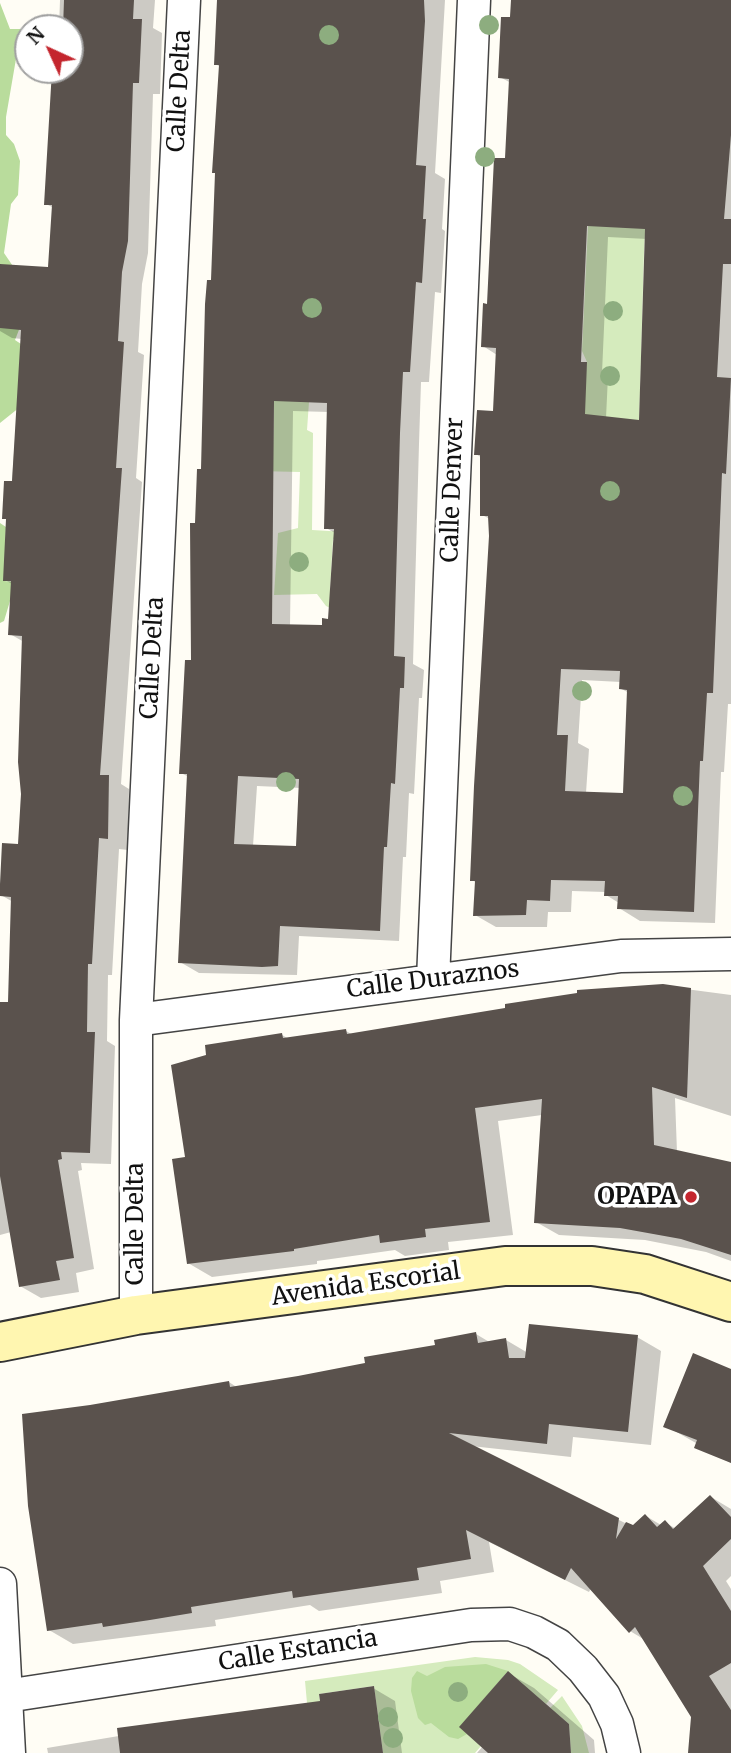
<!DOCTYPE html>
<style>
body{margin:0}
#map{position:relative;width:731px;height:1753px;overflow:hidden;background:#fffdf5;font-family:Merriweather,serif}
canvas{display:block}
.north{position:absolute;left:14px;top:14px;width:70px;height:70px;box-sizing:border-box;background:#fff;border:2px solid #a0a0a0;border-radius:50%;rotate:315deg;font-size:19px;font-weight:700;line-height:28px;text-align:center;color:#111}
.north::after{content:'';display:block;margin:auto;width:24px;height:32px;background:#c4262e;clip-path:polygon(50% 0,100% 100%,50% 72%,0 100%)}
</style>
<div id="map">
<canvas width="731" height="1753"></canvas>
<div class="north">N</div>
</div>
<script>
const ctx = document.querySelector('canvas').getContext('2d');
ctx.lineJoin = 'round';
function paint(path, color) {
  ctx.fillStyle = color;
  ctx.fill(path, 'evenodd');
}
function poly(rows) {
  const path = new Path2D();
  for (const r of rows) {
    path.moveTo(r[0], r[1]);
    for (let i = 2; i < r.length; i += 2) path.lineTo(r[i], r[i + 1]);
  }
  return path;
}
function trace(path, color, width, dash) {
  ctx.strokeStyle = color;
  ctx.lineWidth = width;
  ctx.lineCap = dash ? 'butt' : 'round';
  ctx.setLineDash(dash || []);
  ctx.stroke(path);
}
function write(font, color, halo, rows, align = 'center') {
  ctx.font = font + ' Merriweather,serif';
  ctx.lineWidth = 7;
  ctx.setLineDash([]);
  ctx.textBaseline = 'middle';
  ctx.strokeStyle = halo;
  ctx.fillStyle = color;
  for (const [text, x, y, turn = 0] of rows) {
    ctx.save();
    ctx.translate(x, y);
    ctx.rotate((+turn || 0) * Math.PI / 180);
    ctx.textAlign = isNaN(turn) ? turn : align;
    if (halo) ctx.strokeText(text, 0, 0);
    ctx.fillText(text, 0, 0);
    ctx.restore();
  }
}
paint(poly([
 [648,179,644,252,639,427,580,414,587,362,582,351,588,226],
 [218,396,309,402,307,430,313,433,312,530,379,534,379,541,333,539,330,590,373,597,341,613,326,606,317,594,274,595,278,533,298,528,300,472,256,471,273,446,274,407],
 [475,1657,508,1660,520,1664,558,1690,546,1704,507,1672,460,1727,481,1746,475,1753,383,1753,374,1686,319,1694,327,1753,320,1753,307,1703,305,1681],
 [562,1696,582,1726,589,1753,571,1753,569,1724,550,1708]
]), '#d5ebbd');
paint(poly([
 [0,3,10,29,27,29,28,48,17,53,6,117,6,135,14,144,20,161,18,195,11,204,4,253,21,278,24,317,15,340,30,350,30,399,0,423],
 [0,523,6,527,4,581,17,582,15,601,10,601,4,621,0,623],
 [486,1664,508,1671,460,1727,467,1734,458,1739,449,1737,431,1723,425,1725,418,1718,411,1691,412,1678,417,1671,427,1676,445,1667]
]), '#b9dc9c');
paint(poly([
 [60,0,155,0,153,28,162,33,160,94,153,94,148,253,142,284,138,352,144,355,136,478,142,482,121,784,129,789,128,850,119,849,112,975,108,975,107,1041,115,1046,111,1164,81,1163,82,1170,78,1171,94,1269,76,1273,79,1292,41,1298,20,1286,11,1232,0,1235,0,1003,10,1003,13,902,1,895,20,846,24,642,10,634,12,584,5,580,22,339,12,338,0,331,0,265,50,269,54,208,46,204,53,81,47,78,48,70,70,70,70,28,59,28],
 [219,0,445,0,435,173,445,179,442,229,445,231,441,293,435,292,429,382,421,382,419,444,413,664,424,670,422,698,419,698,414,794,409,793,406,857,403,857,399,941,299,936,297,975,199,973,180,962,189,777,181,773,193,662,197,525,203,471,213,282,220,67,216,64],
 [293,411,329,412,326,528,335,533,330,620,324,627,290,626],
 [257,786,301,788,297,848,253,846],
 [513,0,731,0,731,704,728,704,724,772,721,772,715,923,640,921,619,908,619,903,606,895,606,892,572,891,571,912,548,912,547,927,496,927,475,915,477,883,472,880,491,536,490,519,482,515,482,458,476,454,495,413,497,355,483,346,506,160,511,83,500,77],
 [608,237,647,239,641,422,606,418,608,376,602,373],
 [582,680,621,682,620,688,629,693,625,795,586,793,589,749,578,743],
 [663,986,731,995,731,1116,675,1098,677,1152,731,1164,731,1261,706,1252,645,1240,559,1235,536,1222,542,1115,498,1121,513,1235,448,1242,449,1250,405,1256,395,1250,317,1261,317,1264,212,1277,188,1263,282,1035,289,1039,346,1031,353,1035],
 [476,1334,491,1343,506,1340,528,1353,637,1337,661,1351,651,1445,573,1437,571,1457,471,1446,633,1527,646,1516,661,1525,665,1522,676,1529,711,1497,731,1509,731,1576,726,1581,731,1589,731,1709,727,1712,731,1712,731,1753,690,1753,694,1711,645,1640,630,1631,591,1588,589,1592,489,1542,494,1572,440,1581,442,1593,319,1611,310,1605,215,1620,216,1626,73,1644,49,1630,90,1407,229,1382,238,1388,367,1365],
 [731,1371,731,1463,666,1426],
 [508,1673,534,1688,594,1740,595,1753,477,1753,483,1746],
 [373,1688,395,1701,402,1753,48,1753,47,1748,322,1702]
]), '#0003');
paint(poly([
 [64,0,134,0,133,19,142,19,139,83,133,83,128,241,122,272,118,341,124,342,116,468,122,468,100,775,109,775,108,839,99,838,92,964,88,964,87,1032,95,1032,90,1153,61,1152,62,1159,58,1160,74,1258,56,1261,60,1280,19,1287,0,1176,0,1002,8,1002,11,897,0,896,0,884,2,843,18,844,21,794,18,762,22,636,8,635,11,581,3,581,6,519,2,519,4,481,12,481,21,330,0,328,0,264,48,267,52,205,44,205,52,70,70,70,70,28,63,28],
 [217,0,424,0,425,21,416,165,426,166,423,219,426,219,422,283,416,282,410,372,403,372,400,433,394,656,405,657,404,688,400,688,395,784,391,783,387,847,384,847,380,931,280,926,278,966,262,967,178,963,187,774,179,774,185,660,191,660,190,523,195,523,197,469,201,469,205,304,207,280,211,280,215,173,212,173,219,65,214,65],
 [274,401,327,403,324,529,334,529,328,619,322,618,322,625,272,624],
 [238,776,299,779,296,846,234,844],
 [511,0,731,0,731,135,724,219,731,219,731,264,723,264,717,377,731,378,726,474,722,473,713,693,707,693,703,761,700,761,694,912,617,909,618,896,604,896,605,881,551,880,550,901,527,900,526,915,473,916,475,881,470,881,474,786,489,536,488,516,480,516,480,455,474,455,477,410,493,411,496,348,481,347,483,303,487,304,494,158,505,158,509,79,498,78,501,17,510,17],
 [587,226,645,229,639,420,585,414,587,362,581,362],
 [561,669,620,671,619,689,627,690,623,793,565,791,568,735,557,735],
 [663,984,691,988,687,1098,652,1087,654,1145,731,1162,731,1255,681,1239,620,1228,534,1223,542,1099,475,1108,490,1222,425,1229,426,1237,380,1243,379,1235,294,1249,294,1251,187,1264,172,1159,185,1157,171,1065,206,1055,205,1045,282,1033,283,1038,346,1029,347,1034,505,1008,505,1004,577,993,577,990],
 [529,1324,638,1335,628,1432,549,1424,547,1444,449,1433,619,1518,616,1539,626,1522,633,1525,645,1514,657,1527,665,1520,673,1529,710,1495,731,1517,731,1539,703,1566,731,1611,731,1663,709,1676,731,1710,731,1753,688,1753,691,1717,635,1627,629,1633,571,1568,565,1580,466,1530,471,1559,417,1568,419,1580,293,1598,292,1591,191,1607,192,1613,150,1620,103,1627,102,1623,47,1631,28,1506,22,1414,90,1405,229,1381,230,1387,298,1376,365,1363,364,1357,435,1345,434,1340,476,1332,478,1343,506,1338,509,1358,525,1358],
 [693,1353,731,1369,731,1463,694,1448,697,1440,663,1427],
 [508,1671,569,1724,571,1753,488,1753,459,1727],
 [374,1686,383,1753,120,1753,117,1728,320,1701,319,1694]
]), '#5a524d');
const street = poly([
 [433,980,474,0],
 [136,1020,621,956,731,954],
 [136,1315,136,1020,184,0],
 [0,1584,9,1753],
 [0,1697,471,1625,510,1624,534,1632,558,1645,583,1669,604,1696,617,1724,624,1753]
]);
const secondary = poly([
 [0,1342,136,1315,505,1266,592,1266,645,1274,731,1302]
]);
trace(street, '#444', 35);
trace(secondary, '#333', 42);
trace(street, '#fff', 32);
trace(secondary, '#fff6b0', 38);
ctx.fillStyle = '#8dad7f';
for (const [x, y] of [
 [489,25],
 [329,35],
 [485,157],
 [312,308],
 [613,311],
 [610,376],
 [610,491],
 [299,562],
 [582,691],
 [286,782],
 [683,796],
 [458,1692],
 [388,1717],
 [393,1738]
]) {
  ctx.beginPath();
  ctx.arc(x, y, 10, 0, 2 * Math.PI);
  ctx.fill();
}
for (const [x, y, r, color] of [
 [691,1197,7,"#c4262e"]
]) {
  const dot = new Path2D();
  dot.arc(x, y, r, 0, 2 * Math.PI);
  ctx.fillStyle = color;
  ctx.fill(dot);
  trace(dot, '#fff', 2.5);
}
write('24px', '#111', '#fff', [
 ["Calle Delta",180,91,-87],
 ["Calle Denver",453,490,-88],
 ["Calle Delta",153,658,-87],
 ["Calle Duraznos",433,980,-7],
 ["Calle Delta",136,1224,-90],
 ["Avenida Escorial",366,1285,-8],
 ["Calle Estancia",298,1651,-9]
]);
write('bold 24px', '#111', '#fff', [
 ["OPAPA",677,1197]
], 'right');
</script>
